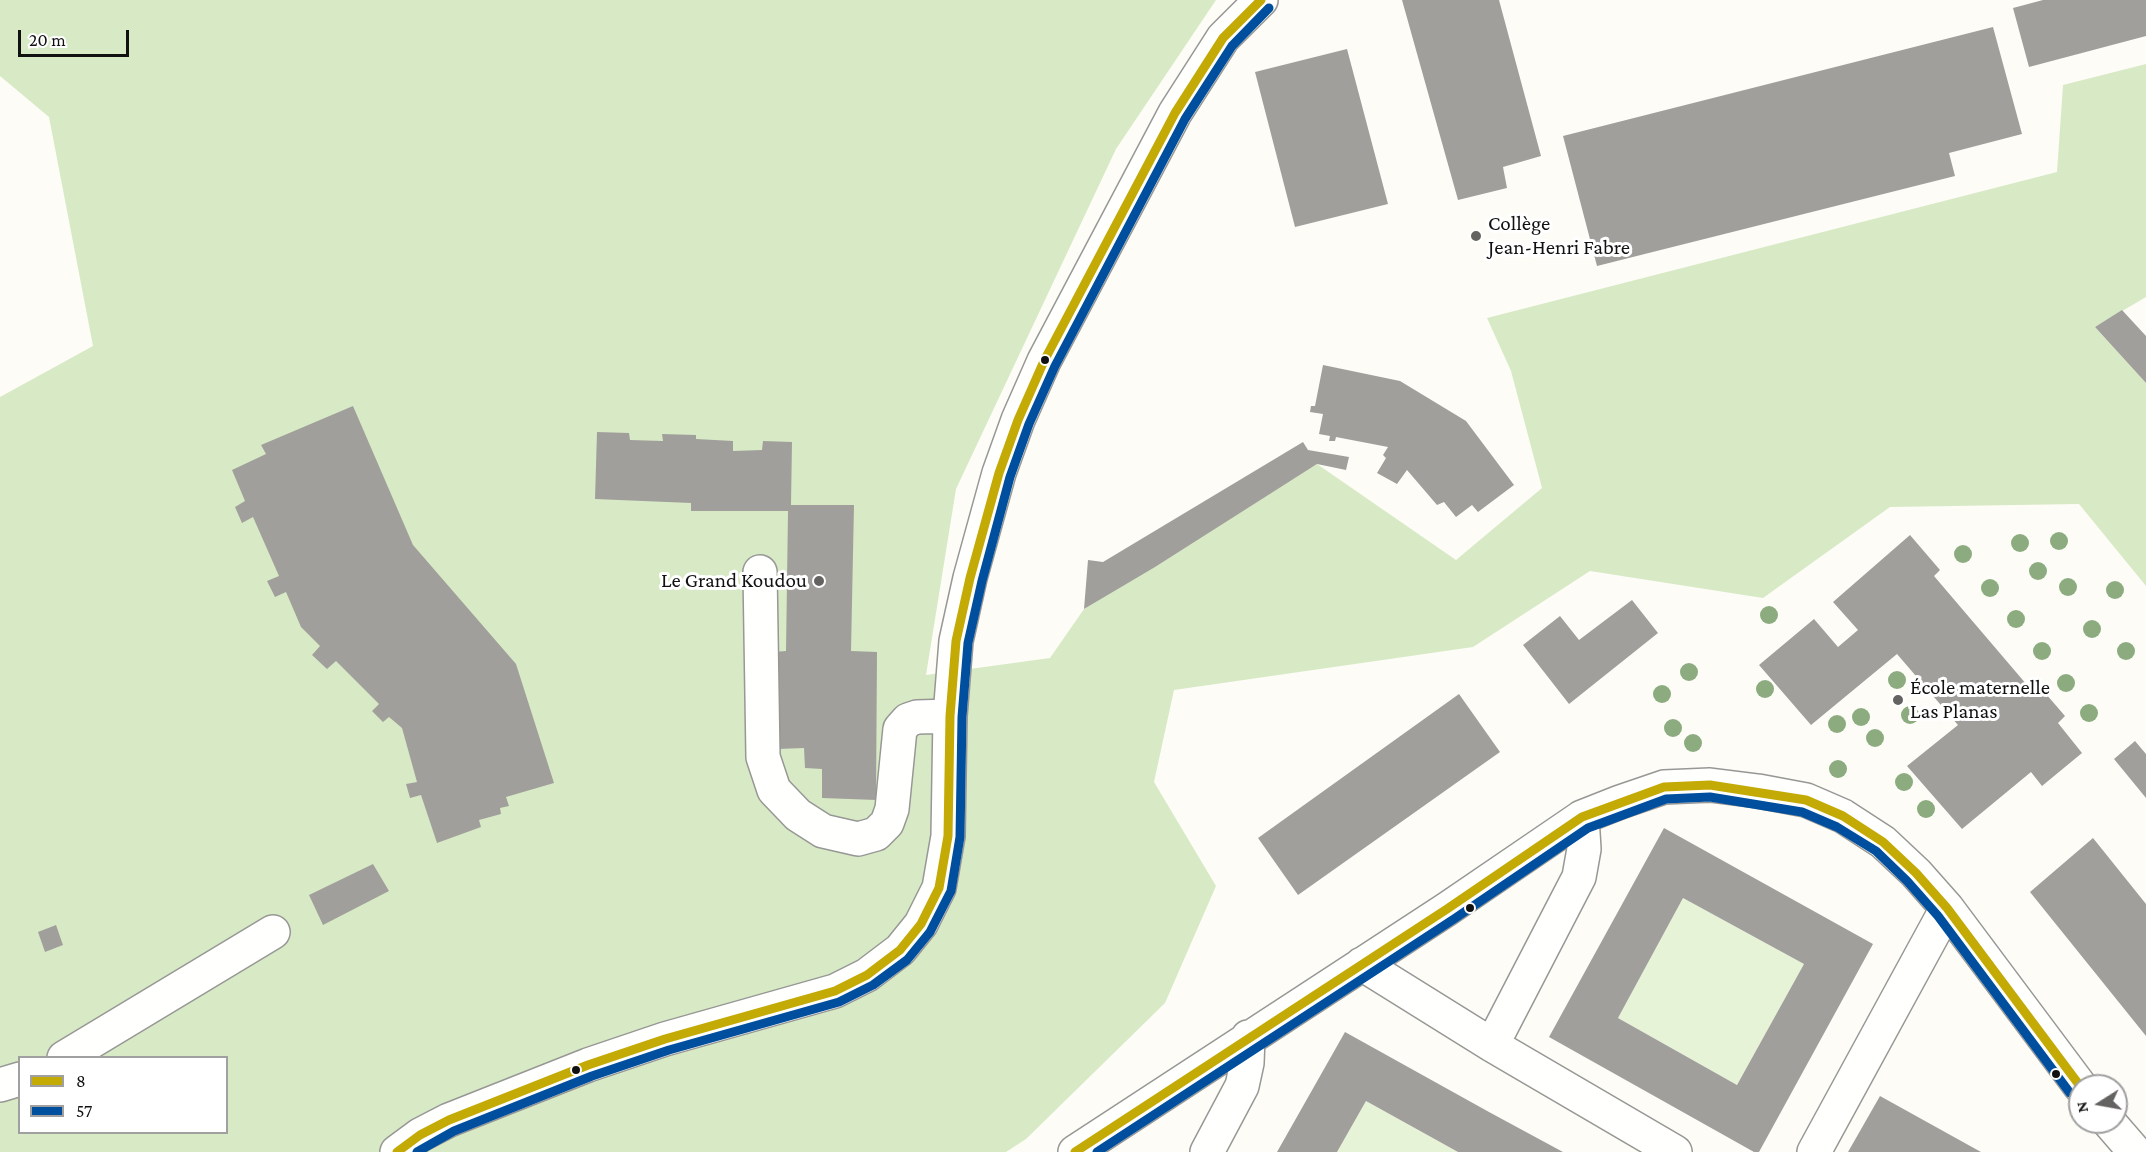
<!DOCTYPE html>
<meta charset="utf-8">
<style>
body{margin:0}
#map{position:relative;width:2146px;height:1152px;overflow:hidden;background:#fdfcf7;font-family:"Crimson Pro",serif}
canvas{display:block}
.legend{position:absolute;left:18px;top:1056px;width:210px;height:78px;box-sizing:border-box;background:#fff;border:2px solid #a0a0a0;margin:0;padding:8px 10px;list-style:none;font-size:18px;color:#111}
.legend li{display:flex;align-items:center;gap:12px;height:30px}
.legend b{width:30px;border:2px solid #a0a0a0}
.north{position:absolute;left:2068px;top:1074px;width:60px;height:60px;box-sizing:border-box;background:#fff;border:2px solid #a0a0a0;border-radius:50%;rotate:259deg;font-size:16px;font-weight:700;line-height:24px;text-align:center;color:#111}
.north::after{content:'';display:block;margin:auto;width:21px;height:27px;background:#646362;clip-path:polygon(50% 0,100% 100%,50% 72%,0 100%)}
.scale{position:absolute;left:18px;top:30px;width:111px;height:27px;box-sizing:border-box;border:3px solid #111;border-top:0;padding-left:8px;font-size:18px;line-height:21px;white-space:nowrap;color:#111;-webkit-text-stroke:4px #fff;paint-order:stroke}
</style>
<div id="map">
<canvas width="2146" height="1152"></canvas>
<ul class="legend">
<li><b style="height:8px;background:#c4aa04"></b>8</li>
<li><b style="height:8px;background:#004f9e"></b>57</li>
</ul>
<div class="north">N</div>
<div class="scale">20 m</div>
</div>
<script>
const ctx = document.querySelector('canvas').getContext('2d');
ctx.lineJoin = 'round';
function paint(path, color) {
  ctx.fillStyle = color;
  ctx.fill(path, 'evenodd');
}
function poly(rows) {
  const path = new Path2D();
  for (const r of rows) {
    path.moveTo(r[0], r[1]);
    for (let i = 2; i < r.length; i += 2) path.lineTo(r[i], r[i + 1]);
  }
  return path;
}
function trace(path, color, width, dash) {
  ctx.strokeStyle = color;
  ctx.lineWidth = width;
  ctx.lineCap = dash ? 'butt' : 'round';
  ctx.setLineDash(dash || []);
  ctx.stroke(path);
}
function write(font, color, halo, rows, align = 'center') {
  ctx.font = font + ' "Crimson Pro",serif';
  ctx.lineWidth = 6;
  ctx.setLineDash([]);
  ctx.textBaseline = 'middle';
  ctx.strokeStyle = halo;
  ctx.fillStyle = color;
  for (const [text, x, y, turn = 0] of rows) {
    ctx.save();
    ctx.translate(x, y);
    ctx.rotate((+turn || 0) * Math.PI / 180);
    ctx.textAlign = isNaN(turn) ? turn : align;
    if (halo) ctx.strokeText(text, 0, 0);
    ctx.fillText(text, 0, 0);
    ctx.restore();
  }
}
paint(poly([
 [1683,898,1804,964,1737,1085,1618,1018],
 [1366,1101,1458,1152,1337,1152]
]), '#e7f3d7');
paint(poly([
 [0,0,1216,0,1116,149,956,489,926,675,1050,658,1084,609,1317,464,1456,560,1542,488,1511,371,1487,318,2057,172,2063,85,2146,64,2146,297,2095,327,2146,383,2146,586,2079,504,1890,507,1763,598,1590,571,1473,647,1174,690,1154,782,1216,886,1165,1003,1026,1139,1006,1152,0,1152,0,397,93,346,49,117,0,76],
 [20,1058,226,1058,226,1132,20,1132]
]), '#d8eac5');
paint(poly([
 [1402,0,1499,0,1541,156,1503,167,1507,188,1458,200],
 [2043,0,2146,0,2146,36,2029,67,2013,8],
 [1993,27,2022,134,1949,153,1955,176,1597,266,1563,136],
 [1347,49,1388,204,1295,227,1255,72],
 [2122,310,2146,336,2146,383,2095,327],
 [1323,365,1400,381,1466,421,1514,485,1478,512,1472,505,1456,517,1444,502,1437,505,1407,470,1397,484,1377,473,1386,458,1383,455,1388,447,1336,437,1335,441,1329,441,1330,436,1319,434,1323,414,1310,412,1311,406,1315,406],
 [353,406,413,545,516,664,554,783,506,797,509,806,500,808,501,814,479,820,481,827,437,843,421,795,410,798,406,784,417,782,402,728,389,717,383,722,372,711,379,704,336,661,327,669,312,655,320,646,301,627,286,592,275,597,267,581,279,576,253,517,242,523,235,507,245,501,232,470,266,454,261,445],
 [597,432,629,433,630,440,663,441,662,434,696,435,696,439,733,441,733,451,762,450,763,441,792,442,791,505,854,505,851,651,877,652,876,800,822,798,822,769,805,768,804,748,778,749,773,652,786,651,788,511,691,511,691,503,595,499],
 [1303,442,1308,450,1349,457,1346,470,1317,464,1155,567,1084,609,1088,560,1103,562],
 [1910,535,1940,570,1934,576,2033,692,2040,687,2065,716,2058,723,2082,753,2042,786,2031,772,1962,829,1907,766,1958,725,1897,654,1811,725,1759,665,1814,619,1838,647,1858,630,1833,602],
 [1632,600,1658,633,1569,704,1523,645,1560,616,1579,640],
 [1459,694,1500,752,1298,895,1258,838],
 [2135,741,2146,754,2146,798,2114,759],
 [1664,828,1873,944,1759,1152,1754,1152,1549,1037],
 [1683,898,1804,964,1737,1085,1618,1018],
 [2093,838,2146,904,2146,1036,2030,892],
 [373,864,389,891,323,925,309,895],
 [56,925,63,945,45,952,38,932],
 [1345,1032,1489,1112,1563,1152,1458,1152,1366,1101,1337,1152,1277,1152],
 [1880,1096,1981,1152,1848,1152]
]), '#a19f9c');
const minor = poly([
 [760,572,763,757,774,790,798,815,823,831,858,839,876,834,887,823,892,809,900,729,908,720,917,717,950,716],
 [1362,964,1492,1045,1675,1152],
 [1492,1045,1579,877,1584,849,1582,817],
 [64,1058,273,932],
 [0,1085,20,1079],
 [2109,1122,2135,1152],
 [397,1152,420,1135,449,1120,588,1065,665,1039,835,991,867,975,900,950,921,924,939,888,948,836,950,716,956,641,970,578,999,473,1018,420,1044,361,1175,113,1223,38,1261,0],
 [1075,1152,1447,909,1582,817,1620,802,1664,787,1710,785,1758,791,1806,800,1843,816,1883,842,1916,873,1947,908,2080,1086],
 [1207,1152,1242,1086,1247,1063,1248,1037],
 [1814,1152,1947,908]
]);
trace(minor, '#979795', 36);
trace(minor, '#fffffe', 33);
trace(poly([
 [397,1152,420,1135,449,1120,588,1065,665,1039,835,991,867,975,900,950,921,924,939,888,948,836,950,716,956,641,970,578,999,473,1018,420,1044,361,1175,113,1223,38,1261,0],
 [1075,1152,1447,909,1582,817,1664,787,1710,785,1806,800,1843,816,1883,842,1916,873,1947,908,2080,1086]
]), '#c4aa04', 9);
trace(poly([
 [417,1152,454,1131,592,1076,669,1050,839,1002,873,985,907,960,930,932,951,891,960,837,962,717,968,643,982,581,1010,477,1029,424,1055,366,1185,119,1232,46,1269,8],
 [1097,1152,1454,919,1588,828,1666,799,1710,797,1802,812,1837,827,1876,851,1907,881,1938,916,2070,1093]
]), '#004f9e', 9);
ctx.fillStyle = '#8cac80';
for (const [x, y] of [
 [2059,541],
 [2020,543],
 [1963,554],
 [2038,571],
 [2068,587],
 [1990,588],
 [2115,590],
 [1769,615],
 [2016,619],
 [2092,629],
 [2042,651],
 [2126,651],
 [1689,672],
 [1897,680],
 [2066,683],
 [1765,689],
 [1662,694],
 [2089,713],
 [1910,715],
 [1861,717],
 [1837,724],
 [1673,728],
 [1875,738],
 [1693,743],
 [1838,769],
 [1904,782],
 [1926,809]
]) {
  ctx.beginPath();
  ctx.arc(x, y, 9, 0, 2 * Math.PI);
  ctx.fill();
}
for (const [x, y, r, color] of [
 [1476,236,6,"#646362"],
 [1045,360,5,"#111"],
 [819,581,6,"#646362"],
 [1898,700,6,"#646362"],
 [1470,908,5,"#111"],
 [576,1070,5,"#111"],
 [2056,1074,5,"#111"]
]) {
  const dot = new Path2D();
  dot.arc(x, y, r, 0, 2 * Math.PI);
  ctx.fillStyle = color;
  ctx.fill(dot);
  trace(dot, '#fff', 2);
}
write('21px', '#111', '#fff', [
 ["Collège",1488,224],
 ["Jean-Henri Fabre",1488,248],
 ["Le Grand Koudou",807,581,"right"],
 ["École maternelle",1910,688],
 ["Las Planas",1910,712]
], 'left');
</script>
